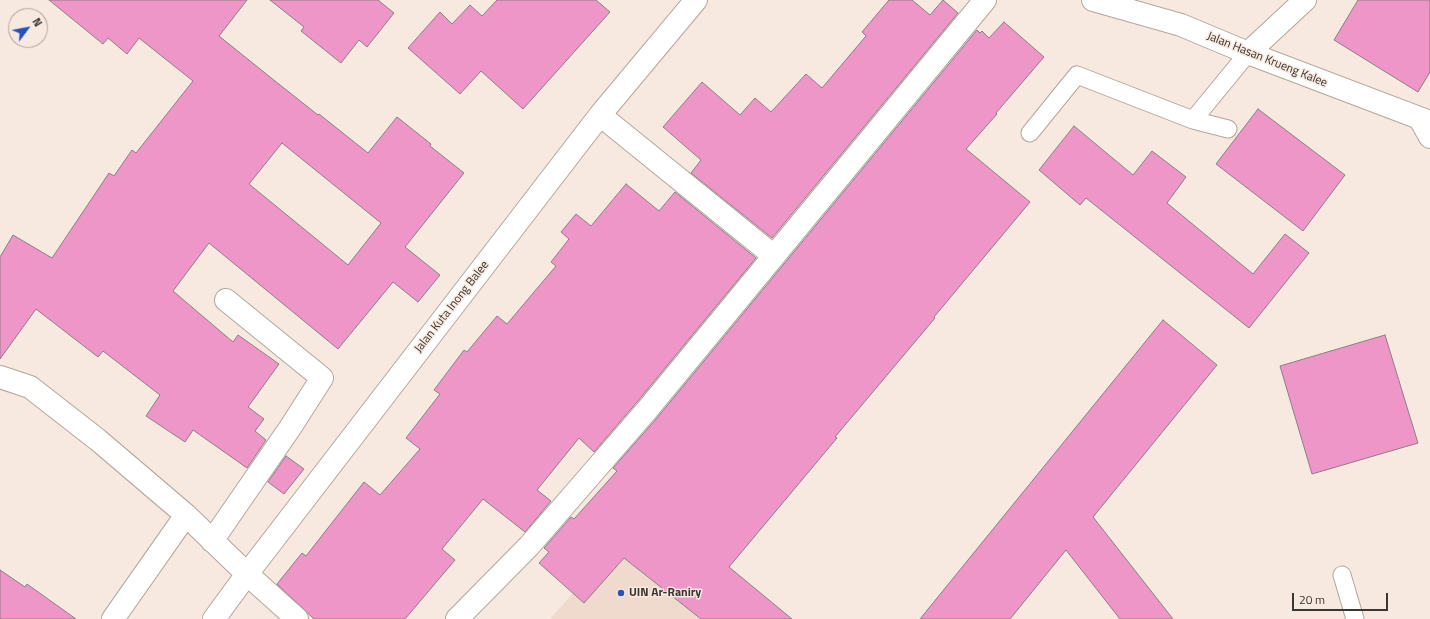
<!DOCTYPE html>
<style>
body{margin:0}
#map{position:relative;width:1430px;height:619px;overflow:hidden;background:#f7e8e0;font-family:"Titillium Web",sans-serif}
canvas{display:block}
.north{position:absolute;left:8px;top:8px;width:40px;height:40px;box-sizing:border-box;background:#f7e8e0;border:1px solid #aca19a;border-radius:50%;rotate:58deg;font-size:11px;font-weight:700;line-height:16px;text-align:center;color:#3b3632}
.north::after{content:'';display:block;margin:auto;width:14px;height:18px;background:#2551bf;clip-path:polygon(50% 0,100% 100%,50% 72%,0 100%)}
.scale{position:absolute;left:1292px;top:593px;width:96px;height:18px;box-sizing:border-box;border:2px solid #3b3632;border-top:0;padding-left:5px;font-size:12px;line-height:14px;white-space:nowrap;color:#3b3632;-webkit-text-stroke:3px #f7e8e0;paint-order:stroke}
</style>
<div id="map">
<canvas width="1430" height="619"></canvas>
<div class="north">N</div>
<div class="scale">20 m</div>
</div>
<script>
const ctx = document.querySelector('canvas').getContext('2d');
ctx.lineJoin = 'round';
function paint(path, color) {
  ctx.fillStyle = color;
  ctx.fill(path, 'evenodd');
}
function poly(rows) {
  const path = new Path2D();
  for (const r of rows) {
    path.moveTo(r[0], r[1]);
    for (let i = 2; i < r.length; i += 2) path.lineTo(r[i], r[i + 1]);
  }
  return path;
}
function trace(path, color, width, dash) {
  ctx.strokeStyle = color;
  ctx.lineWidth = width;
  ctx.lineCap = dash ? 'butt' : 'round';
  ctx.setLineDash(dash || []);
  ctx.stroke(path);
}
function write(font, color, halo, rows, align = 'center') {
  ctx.font = font + ' "Titillium Web",sans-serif';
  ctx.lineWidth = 3;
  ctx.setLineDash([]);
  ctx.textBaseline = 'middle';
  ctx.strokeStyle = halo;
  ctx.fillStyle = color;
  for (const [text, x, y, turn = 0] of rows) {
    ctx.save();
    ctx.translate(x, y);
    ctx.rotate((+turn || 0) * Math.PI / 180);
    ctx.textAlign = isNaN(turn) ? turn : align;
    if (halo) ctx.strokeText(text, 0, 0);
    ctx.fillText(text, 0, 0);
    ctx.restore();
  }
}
paint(poly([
 [614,547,636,568,701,619,550,619]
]), '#efdacd');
const building = poly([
 [49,0,247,0,219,36,275,81,318,115,319,114,368,153,397,117,431,144,430,146,464,173,405,247,440,275,418,302,393,282,338,349,209,243,173,291,233,342,238,335,279,364,248,407,264,419,255,431,266,440,247,468,193,430,185,442,146,416,160,395,103,351,98,357,36,309,0,359,0,257,13,235,52,258,109,173,114,176,132,150,136,153,193,81,139,38,127,54,108,38,103,44,49,0],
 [282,143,381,223,348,265,249,184,282,143],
 [270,0,378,0,394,13,367,47,359,40,341,63,301,31,304,27,270,0],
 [497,0,596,0,610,12,523,109,481,71,460,94,408,48,440,12,452,24,470,5,482,16,497,0],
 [889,0,912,0,930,15,943,0,958,13,772,238,691,173,701,160,663,127,702,82,740,115,755,98,771,112,806,74,822,88,866,36,862,32,889,0],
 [1358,0,1430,0,1430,72,1418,92,1334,40,1358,0],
 [1004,22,1044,57,996,113,997,114,966,149,1030,202,934,317,935,318,835,437,837,438,729,567,792,619,701,619,624,558,584,603,539,563,549,552,544,548,571,517,574,519,617,471,613,468,657,418,977,30,980,33,982,31,989,38,1004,22],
 [1258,109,1345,175,1303,231,1216,164,1258,109],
 [1074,126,1133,175,1152,151,1186,177,1167,203,1253,274,1285,234,1309,253,1249,328,1086,198,1080,205,1039,170,1074,126],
 [626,184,659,211,675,192,756,258,637,402,594,452,579,438,537,490,551,501,525,532,483,499,442,549,455,560,405,619,314,619,277,584,302,553,306,556,364,482,380,495,420,449,406,438,440,394,434,390,464,350,467,352,497,316,507,324,556,266,551,262,569,239,561,232,576,214,591,226,626,184],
 [1163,320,1217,365,1093,517,1173,619,1120,619,1066,550,1010,619,920,619,1163,320],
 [1385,335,1418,443,1312,474,1280,366,1385,335],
 [286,456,304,469,284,494,268,482,286,456],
 [0,570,25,587,27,584,76,619,0,619,0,570]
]);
paint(building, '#ee96c7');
trace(building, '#8c7e85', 1);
const service = poly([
 [1193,120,1248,53],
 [1030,133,1077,75,1193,120,1228,129],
 [1342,575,1355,619]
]);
const minor = poly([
 [1248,53,1305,0],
 [600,115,774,256],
 [1420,119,1430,137],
 [0,377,30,387,98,440,186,515,113,619],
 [186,515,247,574,297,619],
 [212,541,290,428,322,378,226,300],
 [214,619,247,574,600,115,696,0],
 [457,619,529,546,647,410,985,0]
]);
const tertiary = poly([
 [1093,0,1181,25,1248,53,1430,122]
]);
trace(service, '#b3a69d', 19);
trace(minor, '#b3a69d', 24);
trace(tertiary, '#b3a69d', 24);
trace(service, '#fff', 17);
trace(minor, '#fff', 22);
trace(tertiary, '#fff', 22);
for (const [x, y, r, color] of [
 [621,593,4,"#2551bf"]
]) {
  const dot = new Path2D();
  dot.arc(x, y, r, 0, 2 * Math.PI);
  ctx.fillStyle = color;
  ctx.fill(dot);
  trace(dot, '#f7e8e0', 1.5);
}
write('12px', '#3b3632', '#f7e8e0', [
 ["Jalan Hasan Krueng Kalee",1267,60,22],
 ["Jalan Kuta Inong Balee",452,307,-52]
]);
write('bold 12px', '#3b3632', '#f7e8e0', [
 ["UIN Ar-Raniry",629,593]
], 'left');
</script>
